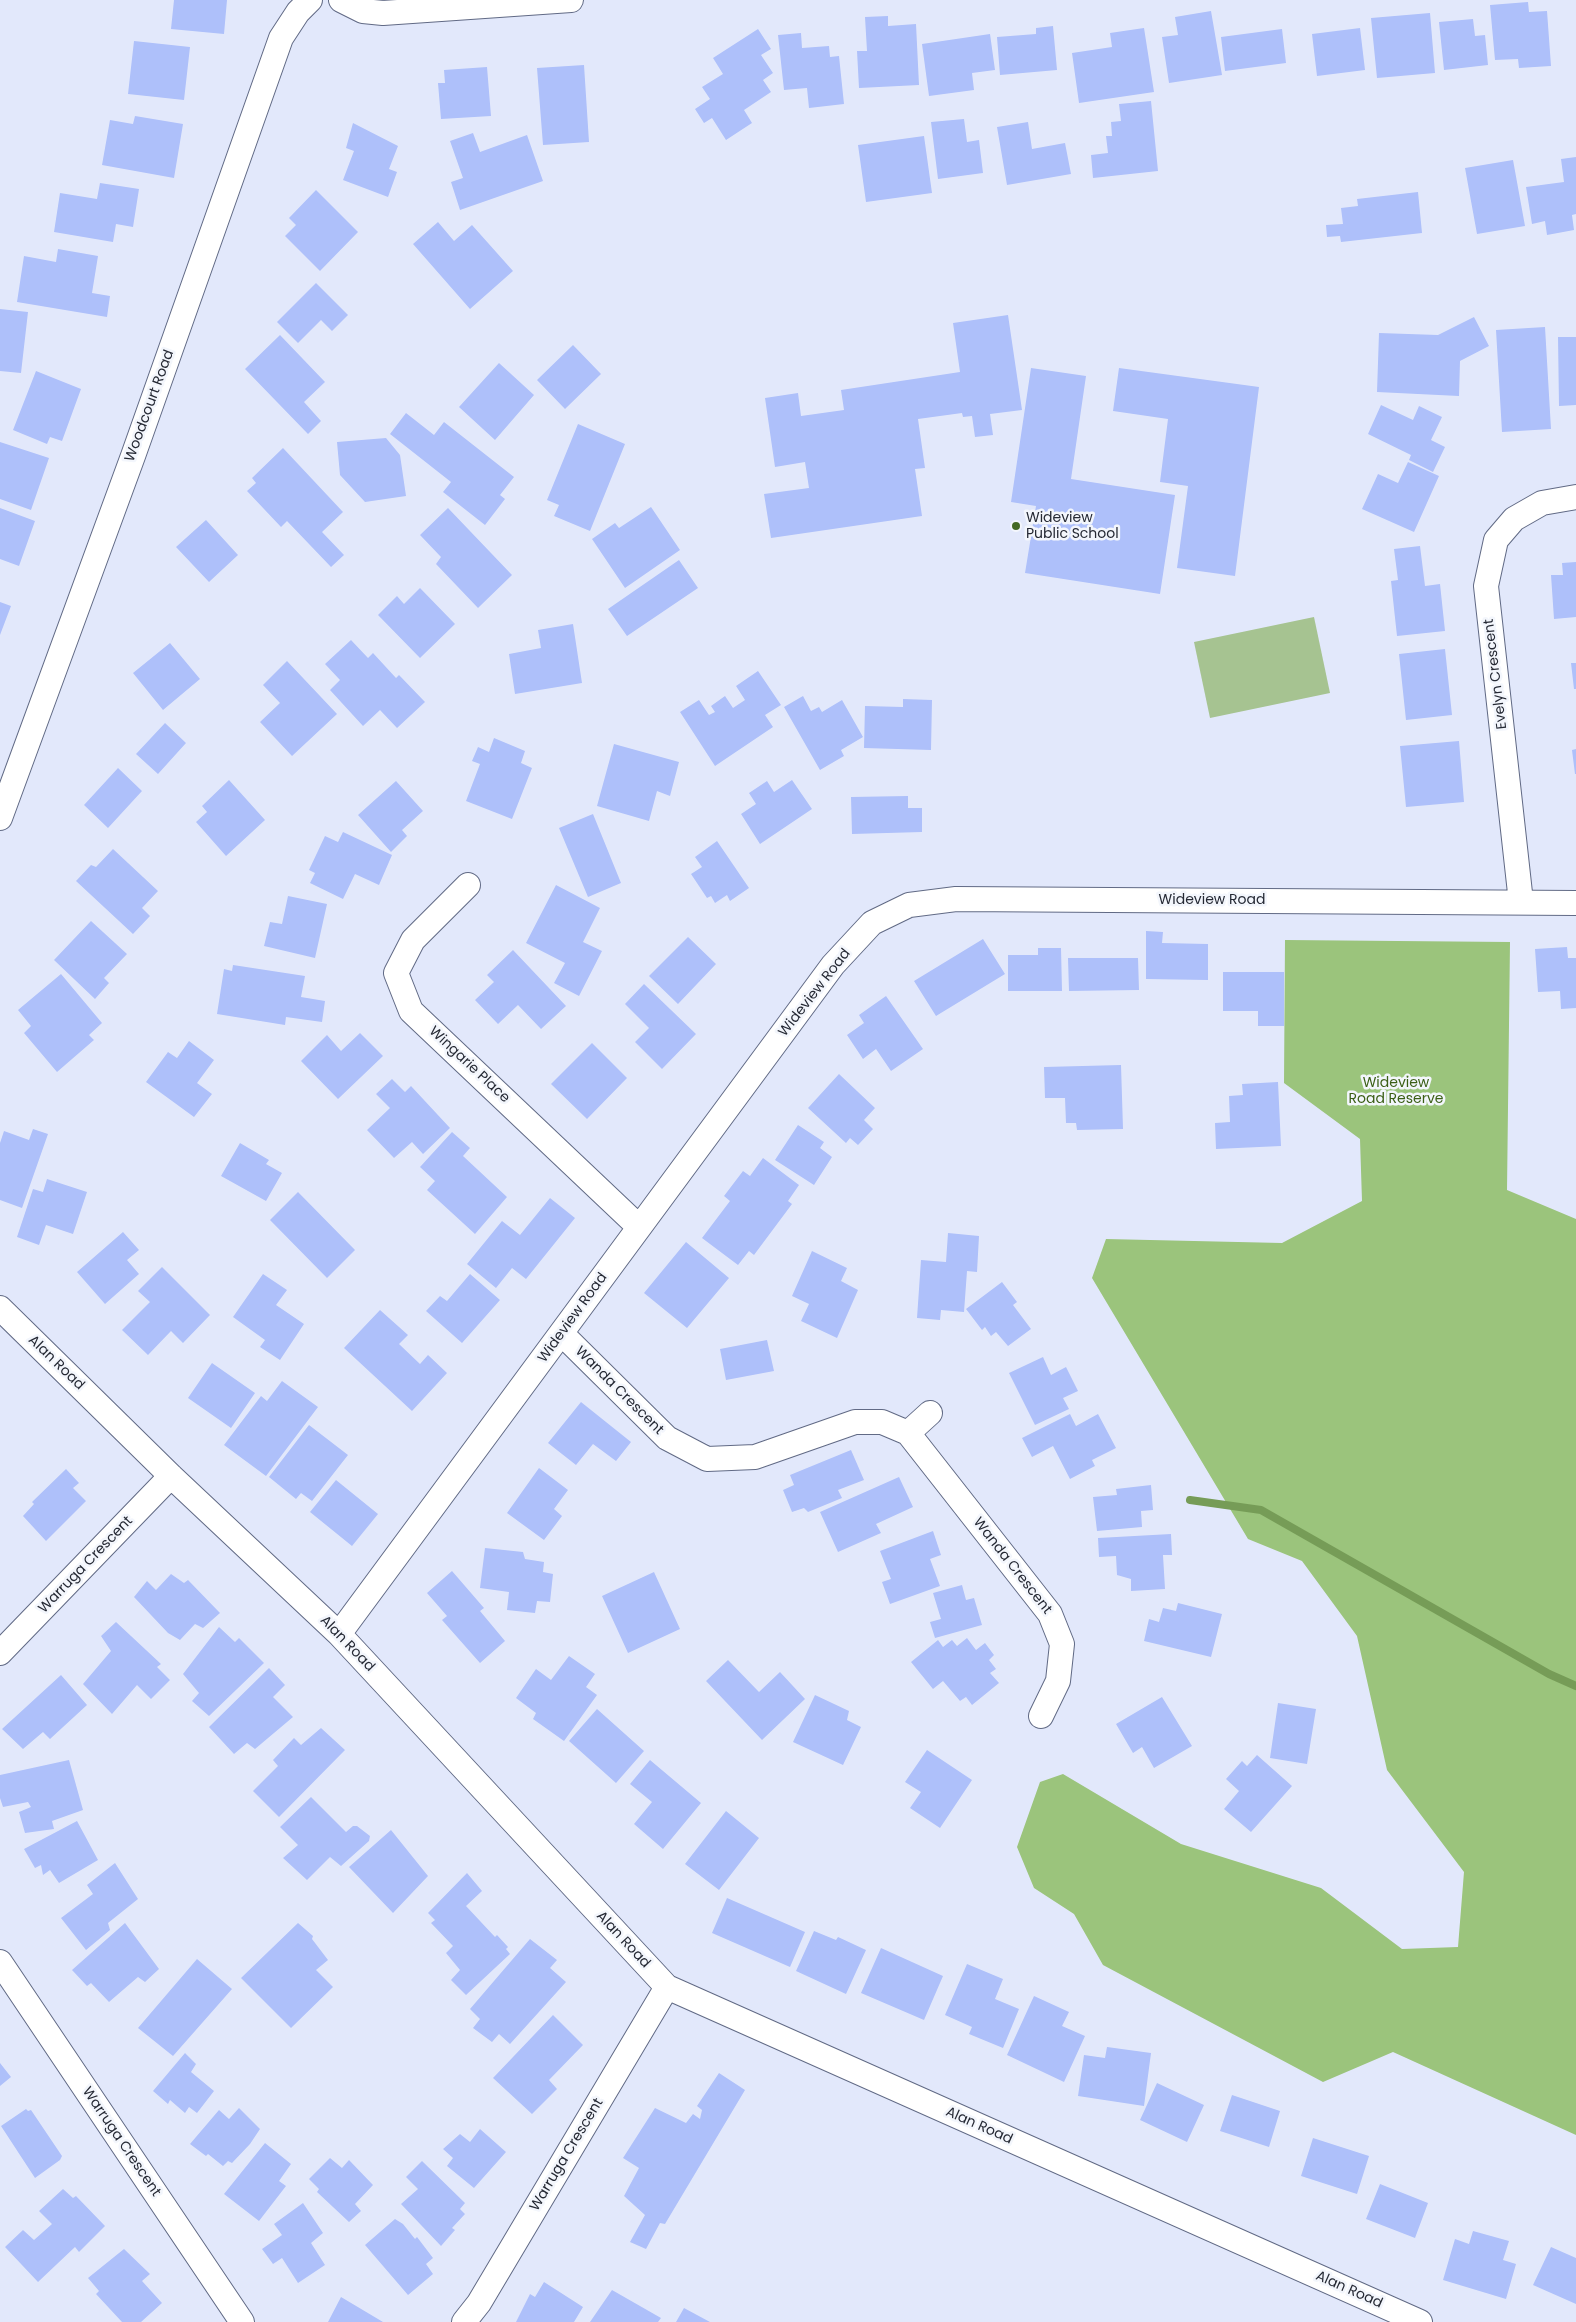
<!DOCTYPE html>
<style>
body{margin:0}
canvas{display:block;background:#e2e8fb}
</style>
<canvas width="1576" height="2322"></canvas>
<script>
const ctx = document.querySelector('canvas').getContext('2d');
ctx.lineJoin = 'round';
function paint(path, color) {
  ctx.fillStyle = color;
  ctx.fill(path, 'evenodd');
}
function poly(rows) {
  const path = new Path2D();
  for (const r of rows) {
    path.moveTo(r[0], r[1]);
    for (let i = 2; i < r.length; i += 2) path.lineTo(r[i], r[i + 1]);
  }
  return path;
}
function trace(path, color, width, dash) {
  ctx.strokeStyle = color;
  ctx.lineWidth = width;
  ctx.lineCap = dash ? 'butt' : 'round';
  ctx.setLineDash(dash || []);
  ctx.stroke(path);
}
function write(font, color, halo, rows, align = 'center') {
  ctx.font = font + ' Poppins,sans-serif';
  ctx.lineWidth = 5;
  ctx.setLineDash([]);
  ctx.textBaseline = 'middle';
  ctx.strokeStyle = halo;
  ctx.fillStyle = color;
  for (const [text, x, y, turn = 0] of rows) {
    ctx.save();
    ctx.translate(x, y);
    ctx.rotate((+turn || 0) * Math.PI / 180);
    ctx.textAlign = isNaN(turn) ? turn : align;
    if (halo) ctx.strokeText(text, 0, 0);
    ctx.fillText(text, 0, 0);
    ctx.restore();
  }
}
paint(poly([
 [1314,617,1330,693,1210,718,1194,642]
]), '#a6c391');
paint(poly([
 [1285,940,1510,942,1507,1190,1576,1219,1576,2135,1393,2052,1323,2082,1103,1965,1074,1914,1034,1888,1017,1847,1040,1782,1063,1774,1181,1844,1321,1888,1402,1949,1458,1947,1464,1872,1387,1770,1357,1636,1302,1561,1248,1539,1092,1278,1106,1239,1282,1243,1362,1201,1360,1139,1284,1083]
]), '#9bc47c');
trace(poly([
 [1190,1500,1261,1510,1549,1674,1576,1686]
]), '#769c57', 8);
paint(poly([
 [174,0,227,0,224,34,171,29],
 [1528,2,1529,12,1547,11,1551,66,1519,68,1518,59,1495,60,1490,5],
 [1211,11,1222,75,1169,83,1162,37,1178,35,1175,17],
 [1430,13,1435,73,1377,78,1371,18],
 [888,16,888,26,916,24,919,85,859,88,857,51,867,51,865,17],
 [1473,19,1475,36,1485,35,1488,65,1444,70,1439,22],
 [1053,26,1057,70,1000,75,997,37,1036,34,1036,28],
 [1144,28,1154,92,1079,103,1072,53,1112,47,1110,33],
 [1360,28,1365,70,1317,76,1312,34],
 [758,29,771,49,761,55,773,73,763,80,771,92,744,110,752,123,726,140,712,118,704,123,695,109,710,99,702,87,723,74,713,58],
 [1282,29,1286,63,1225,71,1221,37],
 [801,33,802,48,829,46,830,57,839,56,844,104,809,108,807,88,784,90,778,35],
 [990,34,995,70,972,73,974,90,929,96,922,44],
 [134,41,190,47,184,100,128,94],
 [584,65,589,142,543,145,537,68],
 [487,67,491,116,441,119,438,83,445,83,444,70],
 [1151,101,1158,171,1093,178,1091,155,1108,153,1106,136,1112,136,1111,122,1121,121,1119,104],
 [135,116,183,124,174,178,102,165,110,120,133,124],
 [964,119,967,142,979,140,983,173,938,179,931,122],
 [1028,122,1032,149,1065,143,1071,174,1007,185,997,127],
 [353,123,398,146,389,169,397,172,388,197,343,180,354,151,346,148],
 [473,133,480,152,527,135,543,181,460,210,451,182,463,178,450,141],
 [924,136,932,193,866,202,858,145],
 [1576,157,1576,214,1572,215,1574,230,1547,235,1545,221,1532,224,1526,187,1564,182,1561,159],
 [1513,160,1525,226,1477,234,1465,168],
 [100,183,139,189,133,227,116,224,113,242,54,232,60,193,97,199],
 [316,190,358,232,320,271,285,236,296,225,289,218],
 [1418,192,1422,233,1341,242,1340,236,1327,237,1326,225,1343,224,1341,208,1358,206,1357,199],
 [438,222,454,241,472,225,513,271,470,309,413,244],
 [58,249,98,256,92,293,110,296,107,317,17,302,24,256,56,262],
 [316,283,348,315,332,331,321,320,298,343,277,322],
 [0,309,28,312,21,373,0,371],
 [1008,315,1022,410,990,414,993,435,975,437,972,416,963,417,962,413,918,419,925,468,915,469,922,516,771,538,764,494,809,488,805,462,775,467,765,398,798,393,801,416,844,410,841,390,960,372,953,323],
 [1474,317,1489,346,1460,361,1459,396,1377,392,1379,333,1438,335],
 [1545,327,1551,429,1502,432,1496,330],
 [280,335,325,382,304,402,321,421,308,434,245,369],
 [1558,337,1576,337,1576,405,1559,406],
 [573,345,601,374,565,409,537,380],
 [499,363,534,395,495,440,459,407],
 [1031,368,1086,376,1071,479,1175,495,1160,594,1025,573,1036,506,1011,502],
 [1119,368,1259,387,1235,576,1177,568,1188,486,1160,482,1168,419,1113,411],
 [36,371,81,389,62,441,50,437,47,444,13,430],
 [1381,405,1413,420,1419,406,1442,417,1431,440,1445,447,1433,472,1409,460,1411,455,1368,434],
 [406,413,434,435,444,422,514,477,500,495,505,499,485,525,443,492,451,482,390,434],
 [578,424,625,444,590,531,554,516,559,505,547,500],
 [386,438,400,455,406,496,365,502,340,475,337,442],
 [0,442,49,458,31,510,0,499],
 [283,448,343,512,322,532,344,555,331,567,287,521,281,527,247,491,256,483,252,478],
 [1408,462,1439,476,1414,532,1362,509,1378,474,1398,483],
 [651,507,680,550,625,588,592,539,615,523,619,528],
 [0,508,35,521,19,566,0,559],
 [448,508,512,575,478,608,436,564,441,557,420,535],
 [206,520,238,555,209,582,176,547],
 [1420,546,1425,586,1440,584,1445,631,1397,636,1391,581,1398,580,1394,549],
 [679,560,698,588,627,636,608,609],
 [1576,562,1576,617,1554,619,1551,575,1563,575,1562,563],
 [420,588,455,624,420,658,378,615,397,596,404,604],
 [0,602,11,606,0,635],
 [573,624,582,683,515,694,509,654,541,648,538,630],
 [351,640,368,658,373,653,396,678,399,675,425,702,397,728,380,710,363,726,330,690,340,680,325,664],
 [170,643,200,679,163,710,133,673],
 [1445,649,1452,715,1406,720,1399,654],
 [287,661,337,714,292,756,260,722,280,703,263,685],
 [1571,663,1576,663,1576,689,1574,689],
 [758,671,781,705,765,715,773,727,715,766,680,712,699,700,709,715,715,712,711,706,725,696,733,708,745,700,736,686],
 [803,696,811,711,819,707,822,712,842,700,863,737,841,750,844,756,820,770,784,707],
 [903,699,932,700,931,750,864,748,865,706,903,707],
 [165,723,186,743,158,774,136,754],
 [494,738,525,751,521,763,532,768,512,819,466,801,480,764,472,761,478,747,489,752],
 [1459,741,1464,802,1406,807,1400,746],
 [614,744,679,762,670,796,657,791,649,821,597,806],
 [1576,749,1576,774,1575,774,1572,750],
 [118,768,142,791,108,828,84,805],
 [229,780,265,820,226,856,196,822,207,812,202,806],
 [792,780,812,809,760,844,741,814,756,804,749,793,767,781,774,792],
 [396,781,423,811,402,830,407,836,391,852,358,815],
 [908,796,908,808,922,808,922,832,852,834,851,797],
 [593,814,621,883,588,897,559,828],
 [343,832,392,855,379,885,355,874,343,899,310,883,315,873,309,870,325,836,338,842],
 [717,841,749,888,730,901,727,895,715,903,711,896,707,898,691,874,702,867,695,857],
 [113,849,158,891,142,908,150,916,133,934,76,881,91,865,96,867],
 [556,885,600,908,583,942,602,951,579,996,554,983,565,963,526,943],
 [288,896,327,904,315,958,264,946,270,922,282,924],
 [91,921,127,954,104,978,109,983,95,999,54,960],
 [1146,931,1163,932,1162,943,1208,944,1208,980,1146,979],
 [688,937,716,964,678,1004,649,976],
 [983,939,1005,974,936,1016,914,981],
 [1567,947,1568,958,1576,958,1576,1008,1561,1009,1560,991,1538,992,1535,949],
 [1038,948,1061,948,1062,991,1008,991,1008,955,1038,955],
 [513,950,566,1006,541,1029,518,1005,498,1024,475,1000,494,982,487,975],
 [1068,958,1138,958,1139,990,1069,991],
 [233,965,305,976,301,997,325,1001,322,1022,286,1017,285,1025,217,1014,224,969,232,971],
 [1223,972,1284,972,1284,1026,1258,1026,1258,1011,1223,1011],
 [61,974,102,1023,89,1035,94,1040,57,1072,24,1033,31,1026,18,1010],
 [644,984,696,1034,662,1069,635,1042,649,1028,625,1004],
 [886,996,923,1049,891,1071,876,1049,863,1059,847,1035,864,1023,859,1015],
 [360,1033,383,1056,338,1099,301,1061,327,1035,341,1051],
 [189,1041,214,1060,197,1083,212,1094,194,1117,146,1082,168,1052,177,1058],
 [592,1043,627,1078,587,1119,551,1084],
 [1121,1065,1123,1129,1077,1130,1076,1123,1066,1123,1065,1098,1045,1098,1044,1067],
 [839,1074,875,1108,864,1120,873,1129,858,1145,850,1138,846,1143,808,1108],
 [392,1079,405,1092,411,1086,450,1128,423,1154,412,1142,394,1158,367,1130,390,1108,376,1094],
 [1278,1082,1281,1146,1216,1149,1215,1123,1230,1122,1229,1096,1243,1095,1242,1084],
 [798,1125,824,1142,820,1148,832,1157,814,1185,775,1160],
 [33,1129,48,1134,22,1208,0,1200,0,1143,4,1131,29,1140],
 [452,1132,470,1148,463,1156,507,1197,475,1234,427,1190,435,1181,420,1167],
 [240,1143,269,1160,266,1164,282,1173,266,1201,221,1176],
 [763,1158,799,1185,788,1201,792,1204,754,1255,749,1251,738,1265,702,1238,730,1201,724,1196,743,1171,750,1176],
 [47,1179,87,1192,73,1234,46,1225,39,1245,17,1237,33,1189,43,1192],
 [298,1192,355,1250,327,1278,270,1220],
 [550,1198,575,1218,526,1279,512,1268,496,1288,467,1264,502,1221,520,1235],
 [123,1232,139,1250,127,1260,139,1274,105,1304,77,1272],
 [948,1233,979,1236,977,1272,967,1271,964,1312,941,1310,940,1320,917,1318,921,1260,946,1262],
 [686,1242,729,1278,687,1328,644,1293],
 [812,1251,847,1268,841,1281,858,1290,837,1338,801,1321,809,1304,792,1296],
 [162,1267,210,1315,183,1343,171,1331,148,1355,122,1330,150,1302,138,1291],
 [263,1274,287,1290,276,1305,304,1324,280,1360,260,1347,265,1340,233,1317],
 [470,1274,500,1300,462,1343,426,1311,440,1296,447,1301],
 [1002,1282,1017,1302,1013,1305,1031,1329,1008,1346,996,1332,991,1336,985,1327,982,1330,966,1309],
 [380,1310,408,1335,399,1344,420,1364,428,1355,447,1373,412,1411,344,1348],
 [767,1340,774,1371,726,1380,720,1349],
 [1043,1357,1051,1375,1066,1367,1078,1391,1063,1398,1069,1409,1035,1425,1009,1373],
 [212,1363,255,1393,231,1428,188,1398],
 [282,1381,318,1407,266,1476,224,1445,261,1396,267,1401],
 [581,1402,631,1442,616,1461,593,1444,576,1465,548,1443],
 [1070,1414,1076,1426,1098,1414,1116,1448,1092,1460,1095,1466,1070,1479,1053,1446,1032,1457,1022,1438],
 [309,1425,348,1455,312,1501,301,1493,296,1499,269,1477],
 [851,1450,864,1480,838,1490,842,1498,808,1512,804,1508,792,1512,783,1490,794,1485,790,1475],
 [539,1468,568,1490,554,1509,562,1516,544,1540,507,1513],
 [66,1469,79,1483,73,1488,86,1501,46,1541,23,1516,34,1504,32,1502],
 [899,1477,913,1507,876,1524,881,1533,838,1552,820,1512],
 [336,1480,378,1514,352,1546,310,1512],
 [1151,1485,1153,1510,1141,1511,1142,1527,1097,1531,1093,1497,1117,1495,1116,1489],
 [933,1531,941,1555,930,1559,940,1586,890,1604,882,1582,891,1579,880,1551],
 [1171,1534,1172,1555,1163,1555,1165,1589,1131,1591,1131,1579,1117,1575,1116,1556,1099,1557,1098,1538],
 [485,1548,523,1552,525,1559,544,1562,543,1572,553,1574,550,1602,537,1601,535,1613,507,1610,509,1592,480,1588],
 [452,1571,484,1608,480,1611,505,1641,480,1663,442,1620,447,1616,427,1593],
 [654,1572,680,1629,628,1653,602,1596],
 [171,1574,184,1583,188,1580,220,1613,203,1628,195,1624,180,1640,168,1633,134,1597,147,1581,156,1590],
 [962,1585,966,1600,974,1598,982,1625,935,1638,930,1622,941,1619,933,1593],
 [1178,1603,1222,1614,1211,1657,1144,1641,1149,1619,1159,1622,1163,1608,1176,1611],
 [116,1622,161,1664,157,1667,170,1680,151,1699,137,1685,112,1714,83,1684,111,1651,101,1636],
 [219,1627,235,1642,239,1638,264,1663,209,1716,192,1701,199,1693,183,1674],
 [967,1638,976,1650,985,1643,994,1655,989,1660,996,1669,990,1673,999,1683,972,1705,966,1697,960,1701,943,1681,933,1689,911,1662,938,1640,943,1647,952,1640,957,1646],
 [569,1656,595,1674,586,1687,597,1695,564,1741,533,1719,536,1713,516,1698,536,1669,551,1680],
 [728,1660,759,1692,780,1672,805,1699,762,1740,706,1681],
 [269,1668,285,1685,273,1697,293,1717,255,1749,247,1743,234,1754,209,1727],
 [61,1675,87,1705,50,1739,43,1732,23,1749,2,1729],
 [815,1695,849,1711,847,1720,861,1727,843,1765,793,1742],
 [1162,1697,1192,1746,1154,1768,1142,1747,1133,1753,1116,1724],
 [1278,1703,1316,1709,1307,1764,1270,1758],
 [597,1709,644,1751,616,1783,569,1741],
 [321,1728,345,1750,279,1817,253,1791,278,1766,273,1760,294,1738,301,1745],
 [927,1750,972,1780,940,1828,910,1808,921,1792,905,1782],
 [1257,1755,1292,1786,1251,1832,1224,1809,1239,1791,1226,1779,1242,1761,1247,1766],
 [69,1760,83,1810,52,1821,54,1829,25,1833,19,1812,31,1807,28,1802,3,1807,0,1798,0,1775],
 [650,1760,701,1803,663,1849,634,1824,652,1802,630,1784],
 [311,1797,346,1832,353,1826,357,1826,370,1836,369,1841,341,1866,330,1857,307,1880,283,1858,298,1845,280,1827],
 [726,1811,759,1838,719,1890,685,1864],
 [77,1821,98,1860,59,1883,50,1870,43,1875,41,1865,35,1868,24,1849],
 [391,1830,428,1876,393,1913,349,1867],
 [115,1863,138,1899,108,1923,110,1930,86,1950,61,1918,93,1894,87,1885],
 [467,1873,482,1891,466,1906,495,1937,497,1935,508,1947,506,1949,510,1954,466,1995,451,1980,460,1970,446,1953,453,1946,431,1923,435,1920,428,1913],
 [727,1898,805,1932,790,1967,712,1933],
 [125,1923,159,1969,145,1982,138,1977,109,2002,91,1983,87,1986,72,1970],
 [298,1923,313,1936,312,1939,328,1960,316,1970,333,1987,291,2028,241,1978],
 [814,1931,836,1940,838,1937,866,1950,846,1994,796,1971],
 [530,1939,557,1960,550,1968,566,1982,510,2044,499,2034,492,2042,473,2028,480,2019,470,2009],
 [881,1948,943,1976,924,2020,861,1993],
 [197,1959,232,1989,173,2056,138,2028],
 [967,1964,1003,1979,995,1999,1019,2009,1003,2048,969,2034,972,2027,945,2015],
 [1034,1996,1069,2012,1062,2026,1085,2036,1064,2082,1007,2055],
 [553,2015,583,2045,549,2080,557,2089,532,2114,493,2078],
 [1107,2047,1151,2053,1144,2106,1078,2096,1084,2055,1105,2058],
 [185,2053,196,2064,191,2072,214,2091,197,2113,189,2107,185,2113,170,2100,168,2104,153,2091],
 [0,2063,11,2077,0,2086],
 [719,2073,745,2090,665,2224,660,2223,646,2249,630,2242,645,2215,624,2196,639,2168,623,2158,655,2108,686,2123,693,2114,700,2119,702,2110,697,2106],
 [1157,2083,1204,2105,1187,2142,1140,2120],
 [1232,2095,1280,2111,1269,2147,1220,2131],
 [239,2108,260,2129,250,2144,232,2163,228,2161,223,2166,208,2154,206,2156,190,2144,219,2110,229,2119],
 [26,2109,28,2111,31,2110,62,2156,60,2160,35,2178,1,2126],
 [480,2129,506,2152,474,2188,447,2166,453,2158,443,2149,460,2134,470,2142],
 [1313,2138,1369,2156,1357,2194,1301,2176],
 [265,2143,291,2164,279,2181,286,2186,259,2221,224,2194],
 [330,2158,342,2168,349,2160,373,2185,355,2204,361,2211,349,2222,317,2192,319,2189,309,2179],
 [422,2161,465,2203,460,2209,465,2214,452,2228,455,2230,441,2246,401,2204,418,2189,406,2177],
 [1380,2184,1428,2203,1415,2238,1366,2219],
 [63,2189,73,2198,76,2196,105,2226,79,2252,75,2247,38,2282,5,2247,23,2230,34,2240,52,2224,39,2211],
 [303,2203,323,2233,311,2243,325,2265,298,2283,282,2258,273,2264,262,2249,282,2235,274,2224],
 [395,2219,403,2224,415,2239,417,2237,433,2258,426,2264,433,2274,408,2295,365,2245],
 [1473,2231,1509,2241,1503,2260,1516,2264,1506,2299,1443,2280,1455,2239,1469,2244],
 [1551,2247,1576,2258,1576,2304,1533,2285],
 [124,2249,150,2274,142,2281,162,2303,141,2322,122,2322,96,2294,99,2291,88,2278],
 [544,2282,583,2307,574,2322,516,2322,530,2294,535,2297],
 [612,2290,661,2318,658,2322,590,2322],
 [341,2297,383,2322,328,2322],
 [684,2308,710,2322,676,2322]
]), '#aec0fa');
const minor = poly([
 [341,0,363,11,383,13,571,0],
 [0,818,133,456,281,38,298,12,310,0],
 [468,885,413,940,396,973,411,1011,639,1227],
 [1521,902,1486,586,1496,540,1514,519,1542,503,1576,497],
 [0,1308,171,1476,339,1634,667,1987,1420,2322],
 [562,1334,667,1438,707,1459,755,1457,855,1422,882,1422,908,1433,1050,1614,1062,1644,1058,1681,1041,1716],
 [908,1433,930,1413],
 [339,1634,833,965,872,923,909,905,956,899,1576,903],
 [0,1653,171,1476],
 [0,1962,242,2322],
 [464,2322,479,2303,667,1987]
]);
trace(minor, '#616a85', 26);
trace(minor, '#fff', 24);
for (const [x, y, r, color] of [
 [1016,526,5,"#456a23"]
]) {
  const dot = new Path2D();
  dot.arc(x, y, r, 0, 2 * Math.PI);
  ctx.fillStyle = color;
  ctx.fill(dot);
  trace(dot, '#f3f6fc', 2);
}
write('14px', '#252934', '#f3f6fc', [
 ["Woodcourt Road",150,406,-70],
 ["Evelyn Crescent",1496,674,-97],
 ["Wideview Road",1212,900],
 ["Wideview Road",815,993,-52],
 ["Wingarie Place",469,1065,43],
 ["Wideview Road",573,1318,-54],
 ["Alan Road",56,1363,44],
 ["Wanda Crescent",619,1391,45],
 ["Warruga Crescent",86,1565,-46],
 ["Wanda Crescent",1012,1566,52],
 ["Alan Road",347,1644,46],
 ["Alan Road",623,1940,47],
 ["Alan Road",979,2126,24],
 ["Warruga Crescent",121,2142,56],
 ["Warruga Crescent",567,2155,-59],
 ["Alan Road",1349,2290,24]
]);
write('14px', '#252934', '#f3f6fc', [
 ["Wideview",1026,518],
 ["Public School",1026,534]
], 'left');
write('14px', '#3b5f16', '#f3f6fc', [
 ["Wideview",1396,1083],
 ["Road Reserve",1396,1099]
]);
</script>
